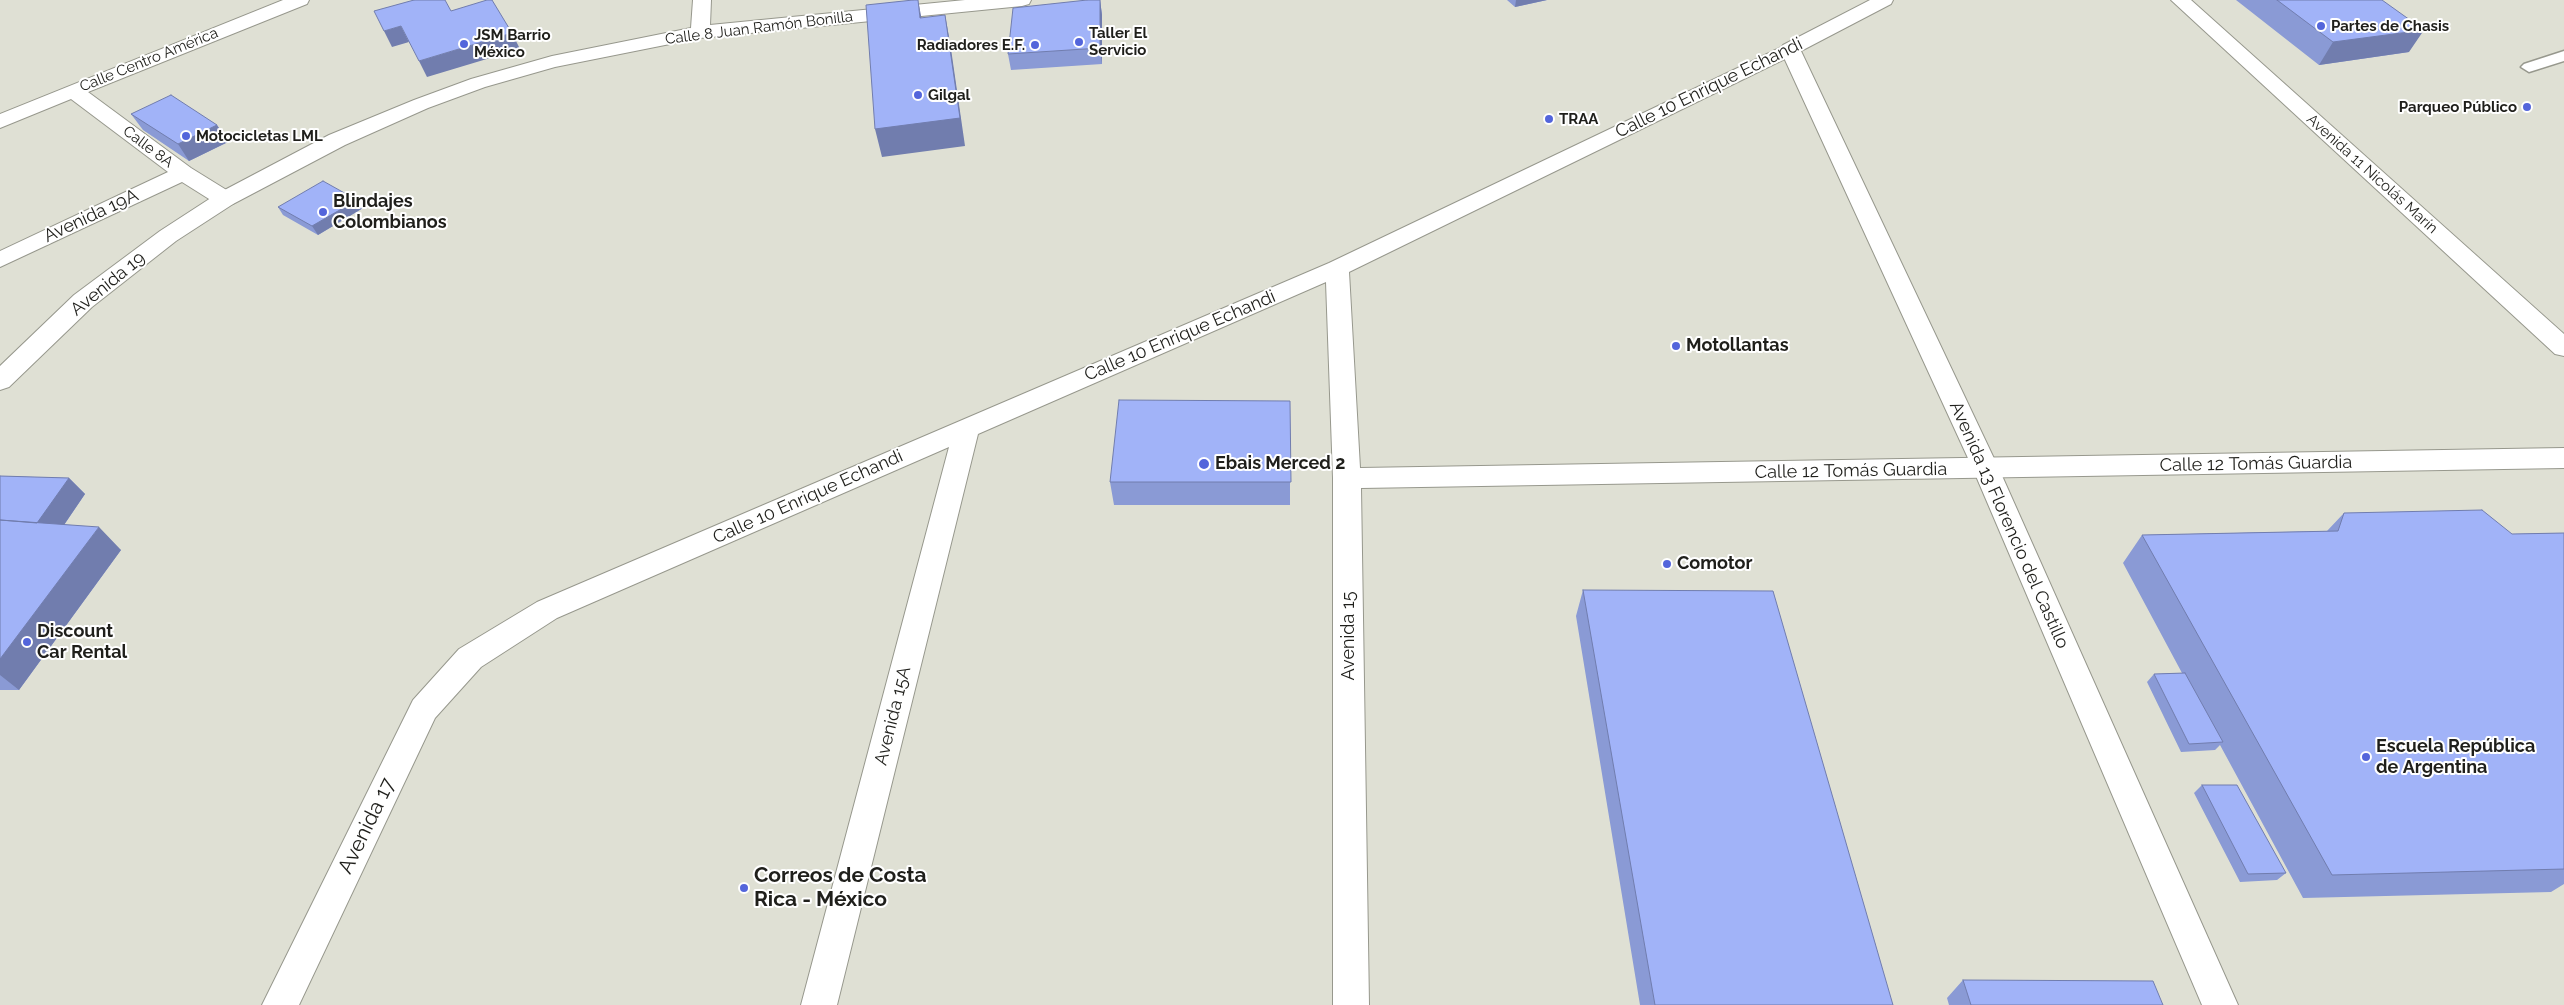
<!DOCTYPE html>
<meta charset="utf-8">
<style>
body{margin:0}
canvas{display:block;background:#dfe0d4}
</style>
<canvas width="2564" height="1005"></canvas>
<script>
const ctx = document.querySelector('canvas').getContext('2d');
ctx.lineJoin = 'round';
function poly(rows) {
  const path = new Path2D();
  for (const r of rows) {
    path.moveTo(r[0], r[1]);
    for (let i = 2; i < r.length; i += 2) path.lineTo(r[i], r[i + 1]);
  }
  return path;
}
function trace(path, color, width, dash) {
  ctx.strokeStyle = color;
  ctx.lineWidth = width;
  ctx.lineCap = dash ? 'butt' : 'round';
  ctx.setLineDash(dash || []);
  ctx.stroke(path);
}
function paint(path, color) {
  ctx.fillStyle = color;
  ctx.fill(path, 'evenodd');
}
function write(font, color, halo, rows, align = 'center') {
  ctx.font = font + ' Raleway,sans-serif';
  ctx.lineWidth = 4;
  ctx.setLineDash([]);
  ctx.textBaseline = 'middle';
  ctx.strokeStyle = halo;
  ctx.fillStyle = color;
  for (const [text, x, y, turn = 0] of rows) {
    ctx.save();
    ctx.translate(x, y);
    ctx.rotate((+turn || 0) * Math.PI / 180);
    ctx.textAlign = isNaN(turn) ? turn : align;
    if (halo) ctx.strokeText(text, 0, 0);
    ctx.fillText(text, 0, 0);
    ctx.restore();
  }
}
const lane = poly([
 [2564,51,2564,61,2529,72,2521,67,2524,64,2564,51]
]);
const street = poly([
 [283,0,309,0,307,4,88,92,191,168,233,194,236,199,233,204,225,206,217,204,182,182,0,267,0,251,168,172,71,99,0,128,0,114,283,0],
 [1790,43,1797,45,1800,49,1797,53,1349,272,1360,468,2564,448,2564,468,1361,488,1369,1005,1333,1005,1333,478,1326,282,978,434,837,1005,801,1005,949,447,557,618,481,667,435,718,299,1005,262,1005,413,700,459,649,537,602,1329,263,1790,43]
]);
const secondary = poly([
 [693,0,711,0,710,25,965,0,1031,0,1029,4,1022,6,700,38,555,67,485,87,428,108,345,145,233,204,176,241,92,307,9,387,0,390,0,366,74,295,160,231,217,194,329,135,414,100,471,79,552,56,691,28,693,0],
 [1870,0,1893,0,1891,4,1801,51,1999,469,2238,1005,2202,1005,1973,469,1780,49,1783,45,1870,0],
 [2171,0,2191,0,2564,334,2564,356,2555,354,2171,0]
]);
trace(lane, '#97988d', 3);
trace(street, '#97988d', 2);
trace(secondary, '#97988d', 2);
paint(lane, '#fff');
paint(street, '#fff');
paint(secondary, '#fff');
paint(poly([
 [1100,0,1102,15,1102,64,1011,70,1008,54],
 [1507,0,1547,0,1515,7],
 [2236,0,2382,0,2409,52,2319,65],
 [131,114,217,125,228,142,189,161,143,130],
 [357,200,363,208,318,235,283,215,278,207],
 [1290,401,1290,505,1114,505,1110,482],
 [0,476,69,478,85,494,64,525,121,550,19,690,0,690],
 [2344,513,2512,534,2564,533,2564,884,2551,892,2303,898,2220,745,2215,750,2181,752,2147,682,2154,674,2182,673,2123,563,2142,535,2327,531],
 [1583,590,1893,1005,1640,1005,1576,616],
 [2202,785,2286,873,2277,880,2240,882,2194,793],
 [1963,980,2163,1005,1949,1005,1947,998]
]), '#8a9ad5');
paint(poly([
 [918,0,923,26,920,18],
 [1100,0,1102,15,1102,64,1100,48],
 [1516,0,1547,0,1515,7],
 [945,15,950,42,965,146,882,157,875,129],
 [401,26,409,42,392,47,384,31],
 [2424,30,2409,52,2319,65,2333,42],
 [512,33,520,49,427,77,419,61],
 [217,125,228,142,189,161,178,144],
 [357,200,363,208,318,235,312,226],
 [69,478,85,494,51,544,33,528],
 [99,527,121,550,19,690,0,675,0,659]
]), '#717dae');
const building = poly([
 [414,0,445,0,451,11,487,0,492,0,512,33,419,61,401,26,384,31,374,11,414,0],
 [913,0,918,0,920,18,945,15,960,118,875,129,866,5,913,0],
 [1087,0,1100,0,1100,48,1008,54,1013,8,1087,0],
 [2277,0,2382,0,2424,30,2333,42,2277,0],
 [171,95,217,125,178,144,131,114,171,95],
 [323,181,357,200,312,226,278,207,323,181],
 [1119,400,1290,401,1291,482,1110,482,1119,400],
 [0,476,69,478,37,523,0,520,0,476],
 [2482,510,2512,534,2564,533,2564,869,2332,875,2142,535,2338,531,2344,513,2482,510],
 [0,520,99,527,0,659,0,520],
 [1583,590,1773,591,1893,1005,1655,1005,1583,590],
 [2185,673,2223,742,2189,744,2154,674,2185,673],
 [2202,785,2237,785,2286,873,2248,874,2202,785],
 [1963,980,2153,981,2163,1005,1971,1005,1963,980]
]);
paint(building, '#a1b3f8');
trace(building, '#717dae', 1);
for (const [x, y, r, color] of [
 [2321,26,5,"#5365db"],
 [1079,42,5,"#5365db"],
 [464,44,5,"#5365db"],
 [1035,45,5,"#5365db"],
 [918,95,5,"#5365db"],
 [2527,107,5,"#5365db"],
 [1549,119,5,"#5365db"],
 [186,136,5,"#5365db"],
 [323,212,5,"#5365db"],
 [1676,346,5,"#5365db"],
 [1204,464,6,"#5365db"],
 [1667,564,5,"#5365db"],
 [27,642,5,"#5365db"],
 [2366,757,5,"#5365db"],
 [744,888,5,"#5365db"]
]) {
  const dot = new Path2D();
  dot.arc(x, y, r, 0, 2 * Math.PI);
  ctx.fillStyle = color;
  ctx.fill(dot);
  trace(dot, '#fff', 2);
}
write('bold 15px', '#1f1f1b', '#fff', [
 ["Partes de Chasis",2331,26],
 ["Taller El",1089,33],
 ["Servicio",1089,50],
 ["JSM Barrio",474,35],
 ["México",474,52],
 ["Radiadores E.F.",1025,45,"right"],
 ["Gilgal",928,95],
 ["Parqueo Público",2517,107,"right"],
 ["TRAA",1559,119],
 ["Motocicletas LML",196,136]
], 'left');
write('15px', '#1f1f1b', '#fff', [
 ["Calle 8 Juan Ramón Bonilla",759,28,-7],
 ["Calle Centro América",149,60,-22],
 ["Calle 8A",148,147,37],
 ["Avenida 11 Nicolás Marín",2372,174,42]
]);
write('18px', '#1f1f1b', '#fff', [
 ["Calle 10 Enrique Echandi",1709,88,-26],
 ["Avenida 19A",91,216,-25],
 ["Avenida 19",108,284,-39],
 ["Calle 10 Enrique Echandi",1180,336,-23],
 ["Calle 12 Tomás Guardia",2256,464,-1],
 ["Calle 12 Tomás Guardia",1851,471,-1],
 ["Calle 10 Enrique Echandi",808,497,-24],
 ["Avenida 13 Florencio del Castillo",2009,525,66],
 ["Avenida 15",1349,636,-90],
 ["Avenida 15A",893,716,-76]
]);
write('bold 18px', '#1f1f1b', '#fff', [
 ["Blindajes",333,202],
 ["Colombianos",333,223],
 ["Motollantas",1686,346],
 ["Ebais Merced 2",1215,464],
 ["Comotor",1677,564],
 ["Discount",37,632],
 ["Car Rental",37,653],
 ["Escuela República",2376,747],
 ["de Argentina",2376,768]
], 'left');
write('21px', '#1f1f1b', '#fff', [
 ["Avenida 17",367,826,-64]
]);
write('bold 21px', '#1f1f1b', '#fff', [
 ["Correos de Costa",754,876],
 ["Rica - México",754,900]
], 'left');
</script>
